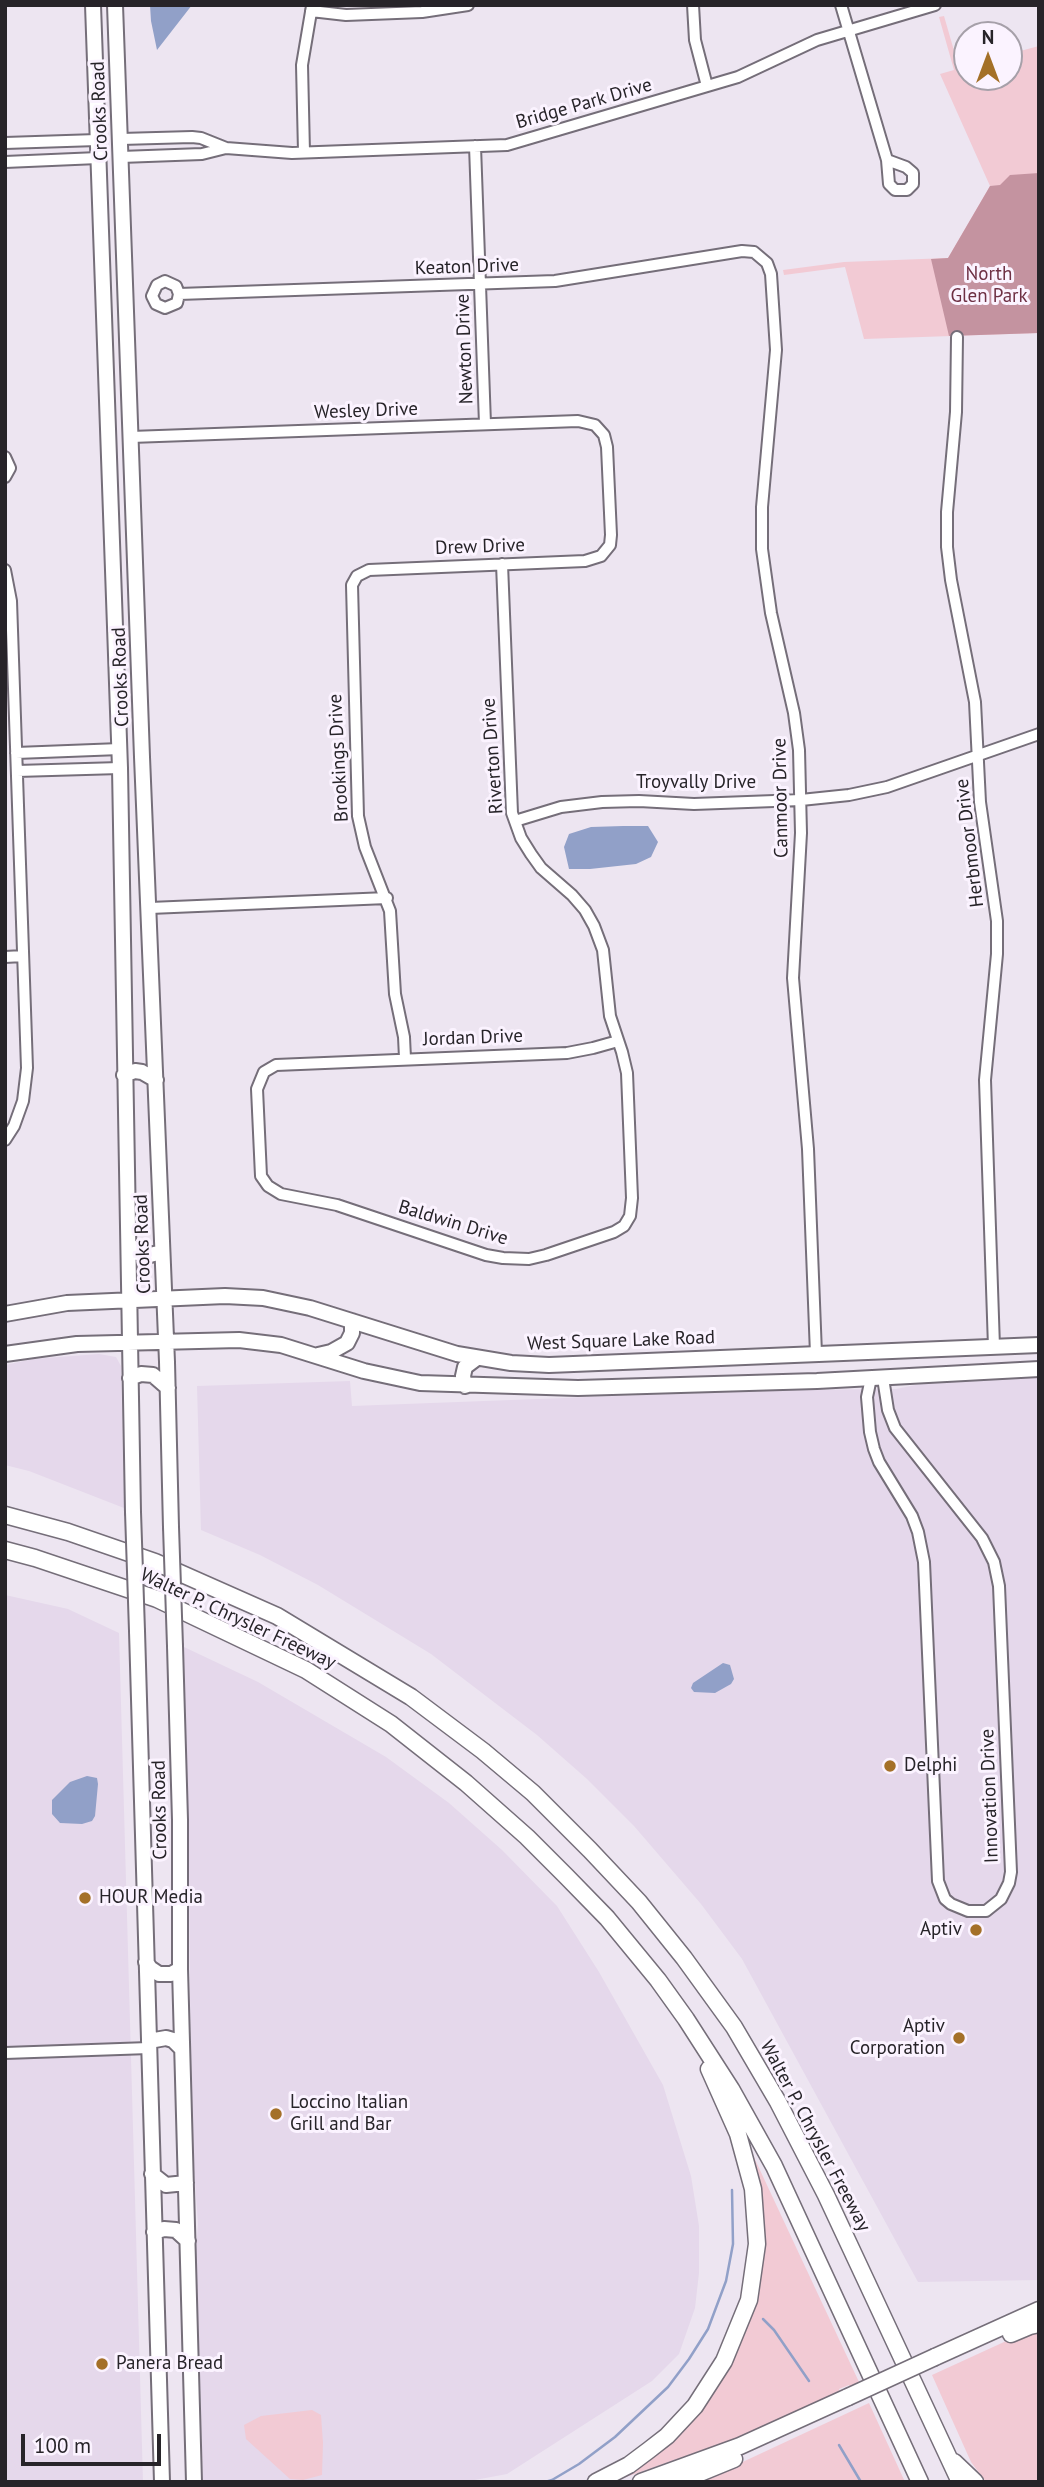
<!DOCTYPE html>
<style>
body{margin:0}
#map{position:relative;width:1044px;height:2487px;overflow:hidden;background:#ede5f1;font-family:"PT Sans",sans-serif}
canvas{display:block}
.frame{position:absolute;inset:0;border:7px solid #272429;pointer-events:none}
.north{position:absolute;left:953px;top:21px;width:70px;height:70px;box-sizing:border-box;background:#fbf3ff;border:2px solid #a6a0a9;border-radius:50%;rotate:0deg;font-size:19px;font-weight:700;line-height:28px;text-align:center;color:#272429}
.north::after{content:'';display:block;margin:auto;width:24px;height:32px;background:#a47028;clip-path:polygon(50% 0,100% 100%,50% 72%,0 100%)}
.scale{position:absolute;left:21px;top:2434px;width:140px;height:32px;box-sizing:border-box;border:4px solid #272429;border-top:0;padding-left:9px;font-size:21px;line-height:24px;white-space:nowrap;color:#272429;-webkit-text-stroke:5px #fbf3ff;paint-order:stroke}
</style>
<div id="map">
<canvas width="1044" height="2487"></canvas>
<div class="frame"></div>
<div class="north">N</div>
<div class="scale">100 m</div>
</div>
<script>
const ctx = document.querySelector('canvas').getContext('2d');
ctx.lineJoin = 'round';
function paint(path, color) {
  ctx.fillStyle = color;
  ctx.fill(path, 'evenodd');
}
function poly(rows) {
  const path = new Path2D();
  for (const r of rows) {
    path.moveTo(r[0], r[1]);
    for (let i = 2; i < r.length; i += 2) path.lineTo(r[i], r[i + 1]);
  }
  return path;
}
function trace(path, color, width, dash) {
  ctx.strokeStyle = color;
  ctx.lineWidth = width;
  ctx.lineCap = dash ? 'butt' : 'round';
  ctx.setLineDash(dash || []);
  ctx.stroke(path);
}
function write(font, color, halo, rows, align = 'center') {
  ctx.font = font + ' "PT Sans",sans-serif';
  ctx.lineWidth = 6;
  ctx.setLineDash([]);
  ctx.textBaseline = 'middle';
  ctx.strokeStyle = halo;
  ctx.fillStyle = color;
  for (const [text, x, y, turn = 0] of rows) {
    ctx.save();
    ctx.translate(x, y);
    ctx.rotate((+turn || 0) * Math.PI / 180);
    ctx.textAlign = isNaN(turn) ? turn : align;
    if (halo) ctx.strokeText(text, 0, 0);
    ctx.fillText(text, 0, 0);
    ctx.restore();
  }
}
paint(poly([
 [99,1354,116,1357,121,1366,124,1508,29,1471,5,1465,5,1365,33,1359],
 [1039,1375,1039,2280,918,2282,742,1959,701,1904,634,1826,587,1779,537,1735,431,1654,318,1585,260,1555,201,1530,197,1386,350,1381,352,1406,776,1390,896,1389,935,1381],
 [5,1595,68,1609,119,1633,143,2482,5,2482],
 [184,1647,258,1682,386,1757,449,1803,502,1850,557,1906,599,1972,663,2085,691,2176,699,2226,699,2273,695,2308,679,2354,652,2381,507,2474,464,2482,203,2482,196,2252,198,2224,191,2125,189,1857]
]), '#e5d8eb');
paint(poly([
 [944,16,959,68,967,66,967,77,1009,77,1009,54,1039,46,1039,333,864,339,845,267,784,275,783,270,844,262,948,258,990,186,940,74,954,70,939,17],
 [749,2153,752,2153,859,2382,850,2387,849,2385,839,2389,840,2392,745,2435,612,2482,673,2438,752,2306],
 [1039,2329,1039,2482,986,2482,971,2462,932,2375,1028,2331],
 [869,2403,905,2482,693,2482,734,2466],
 [312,2410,321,2415,323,2443,322,2475,303,2480,290,2479,246,2439,244,2425,261,2416]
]), '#f2cad4');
paint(poly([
 [1039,173,1039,333,949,336,931,259,948,258,990,186,1000,185,1010,175]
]), '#c493a0');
paint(poly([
 [150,5,192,5,157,50,151,21],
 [623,826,648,826,658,842,651,857,636,864,590,869,569,869,564,847,569,834,591,827],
 [723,1663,730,1665,734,1679,731,1684,715,1693,694,1692,691,1688,693,1683],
 [87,1776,97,1778,98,1784,95,1816,92,1821,82,1824,60,1823,52,1814,52,1800,70,1782]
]), '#91a0c8');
trace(poly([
 [763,2319,774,2330,809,2381],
 [839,2445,861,2482],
 [545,2482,552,2480,579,2464,615,2437,668,2387,689,2359,708,2329,726,2281,733,2244,732,2190]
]), '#91a0c8', 2.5);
const minor = poly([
 [693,5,695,40,707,86],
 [841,5,887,160,889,184,895,190,907,190,913,184,913,173,906,167,887,160],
 [311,11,346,15,422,12,468,5],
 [121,139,192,137,201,138,226,148,292,153,507,145,738,77,817,40,935,5],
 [5,143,97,140],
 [475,146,485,424],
 [304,152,302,65,312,6],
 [121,157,202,154,226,148],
 [5,162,98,158],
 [179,294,177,303,165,308,156,304,152,296,157,285,165,281,176,286,179,294,555,281,742,251,754,252,767,263,771,274,776,350,762,507,762,549,771,613,794,713,799,750,801,833,793,978,808,1149,816,1354],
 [957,337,956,412,947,512,947,547,951,580,975,702,980,802,997,921,997,954,985,1080,994,1347],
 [131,437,578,421,595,425,604,435,607,447,611,535,610,545,601,556,585,561,369,570,357,576,352,585,358,816,365,847,390,911,395,994,404,1037,405,1058],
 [5,457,10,468,5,477],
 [502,564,512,813,521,838,531,854,541,868,572,895,585,910,594,926,603,950,610,1016,622,1052,627,1073,632,1198,630,1216,624,1226,614,1232,546,1255,529,1259,503,1258,486,1255,337,1205,281,1194,268,1186,261,1176,257,1089,264,1072,276,1065,567,1053,593,1048,618,1041],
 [5,570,11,601,27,1068,23,1101,14,1126,5,1140],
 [16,753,120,749],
 [17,771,120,768],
 [515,821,561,807,602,802,639,801,694,804,801,800,849,795,887,787,1039,734],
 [150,908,387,898],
 [5,957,23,956],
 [871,1378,867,1397,870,1432,874,1449,879,1462,912,1516,918,1532,924,1562,938,1881,945,1899,951,1904,968,1911,986,1911,1001,1899,1009,1883,1011,1872,999,1586,994,1562,982,1538,895,1428,888,1410,883,1378],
 [5,2053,149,2048]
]);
const major = poly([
 [93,5,120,768,133,1512],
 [115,5,142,757,167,1362,171,1527],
 [124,1075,135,1071,142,1072,156,1080],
 [130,1245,135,1252,146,1256,162,1252],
 [5,1314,67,1303,225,1296,263,1298,310,1308,457,1354,511,1363,549,1365,1039,1345],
 [5,1354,77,1344,239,1340,281,1345,364,1371,420,1383,578,1388,817,1381,1039,1369],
 [318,1355,331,1352,347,1343,352,1333,352,1321],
 [130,1378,141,1374,153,1375,168,1388],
 [465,1386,463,1376,465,1367,477,1358],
 [137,1631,162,2482],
 [175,1646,180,1820,180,1969,194,2482],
 [146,1962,150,1968,159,1974,171,1974,180,1969],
 [149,2041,166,2038,173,2040,182,2049],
 [152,2174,166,2185,186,2183],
 [154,2232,164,2229,176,2230,188,2241]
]);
const highway = poly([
 [5,1515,68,1532,155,1562,277,1616,411,1697,483,1751,533,1793,590,1850,639,1902,684,1958,734,2027,778,2102,826,2195,960,2482],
 [5,1550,35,1558,157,1599,306,1670,391,1724,466,1783,527,1837,566,1876,607,1918,658,1980,686,2019,731,2089,774,2166,920,2482],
 [1011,2334,1030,2326,1039,2324],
 [935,2357,1039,2310],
 [954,2462,975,2482],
 [596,2482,629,2465,649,2450,667,2436,695,2406,724,2361,749,2300,757,2244,753,2189,738,2134,709,2069],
 [641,2482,740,2446,848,2397],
 [678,2482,734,2459]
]);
trace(minor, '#756e79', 14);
trace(major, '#756e79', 18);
trace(highway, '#756e79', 19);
trace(minor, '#fff', 10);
trace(major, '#fff', 14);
trace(highway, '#fff', 16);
const majorBridge = poly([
 [133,1512,137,1631],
 [171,1527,175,1646]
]);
const highwayBridge = poly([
 [848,2397,935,2357]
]);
trace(majorBridge, '#756e79', 18, []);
trace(highwayBridge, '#756e79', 19, []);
trace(majorBridge, '#fff', 14);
trace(highwayBridge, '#fff', 16);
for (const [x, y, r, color] of [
 [890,1766,7,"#a47028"],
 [85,1898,7,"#a47028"],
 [976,1930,7,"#a47028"],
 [959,2038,7,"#a47028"],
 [276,2114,7,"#a47028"],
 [102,2364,7,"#a47028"]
]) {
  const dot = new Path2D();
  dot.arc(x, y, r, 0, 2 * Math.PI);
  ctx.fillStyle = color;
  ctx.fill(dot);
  trace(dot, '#fbf3ff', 2.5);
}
write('19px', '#272429', '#fbf3ff', [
 ["Bridge Park Drive",584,104,-16],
 ["Crooks Road",100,111,-92],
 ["Keaton Drive",467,267,-2],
 ["Newton Drive",465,349,-92],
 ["Wesley Drive",366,411,-2],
 ["Drew Drive",480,547,-2],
 ["Crooks Road",121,677,-92],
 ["Riverton Drive",493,756,-94],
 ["Brookings Drive",339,758,-93],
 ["Troyvally Drive",696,783],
 ["Canmoor Drive",781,798,-91],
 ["Herbmoor Drive",970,843,-97],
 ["Jordan Drive",473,1038,-2],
 ["Baldwin Drive",453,1223,17],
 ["Crooks Road",143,1244,-92],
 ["West Square Lake Road",621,1341,-2],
 ["Walter P. Chrysler Freeway",238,1619,25],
 ["Innovation Drive",990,1796,-92],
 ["Crooks Road",160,1810,-91],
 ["Walter P. Chrysler Freeway",815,2136,62]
]);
write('19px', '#6e3044', '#fbf3ff', [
 ["North",989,275],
 ["Glen Park",989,297]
]);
write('19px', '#272429', '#fbf3ff', [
 ["Delphi",904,1766],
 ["HOUR Media",99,1898],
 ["Aptiv",962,1930,"right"],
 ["Aptiv",945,2027,"right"],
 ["Corporation",945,2049,"right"],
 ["Loccino Italian",290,2103],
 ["Grill and Bar",290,2125],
 ["Panera Bread",116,2364]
], 'left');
</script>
